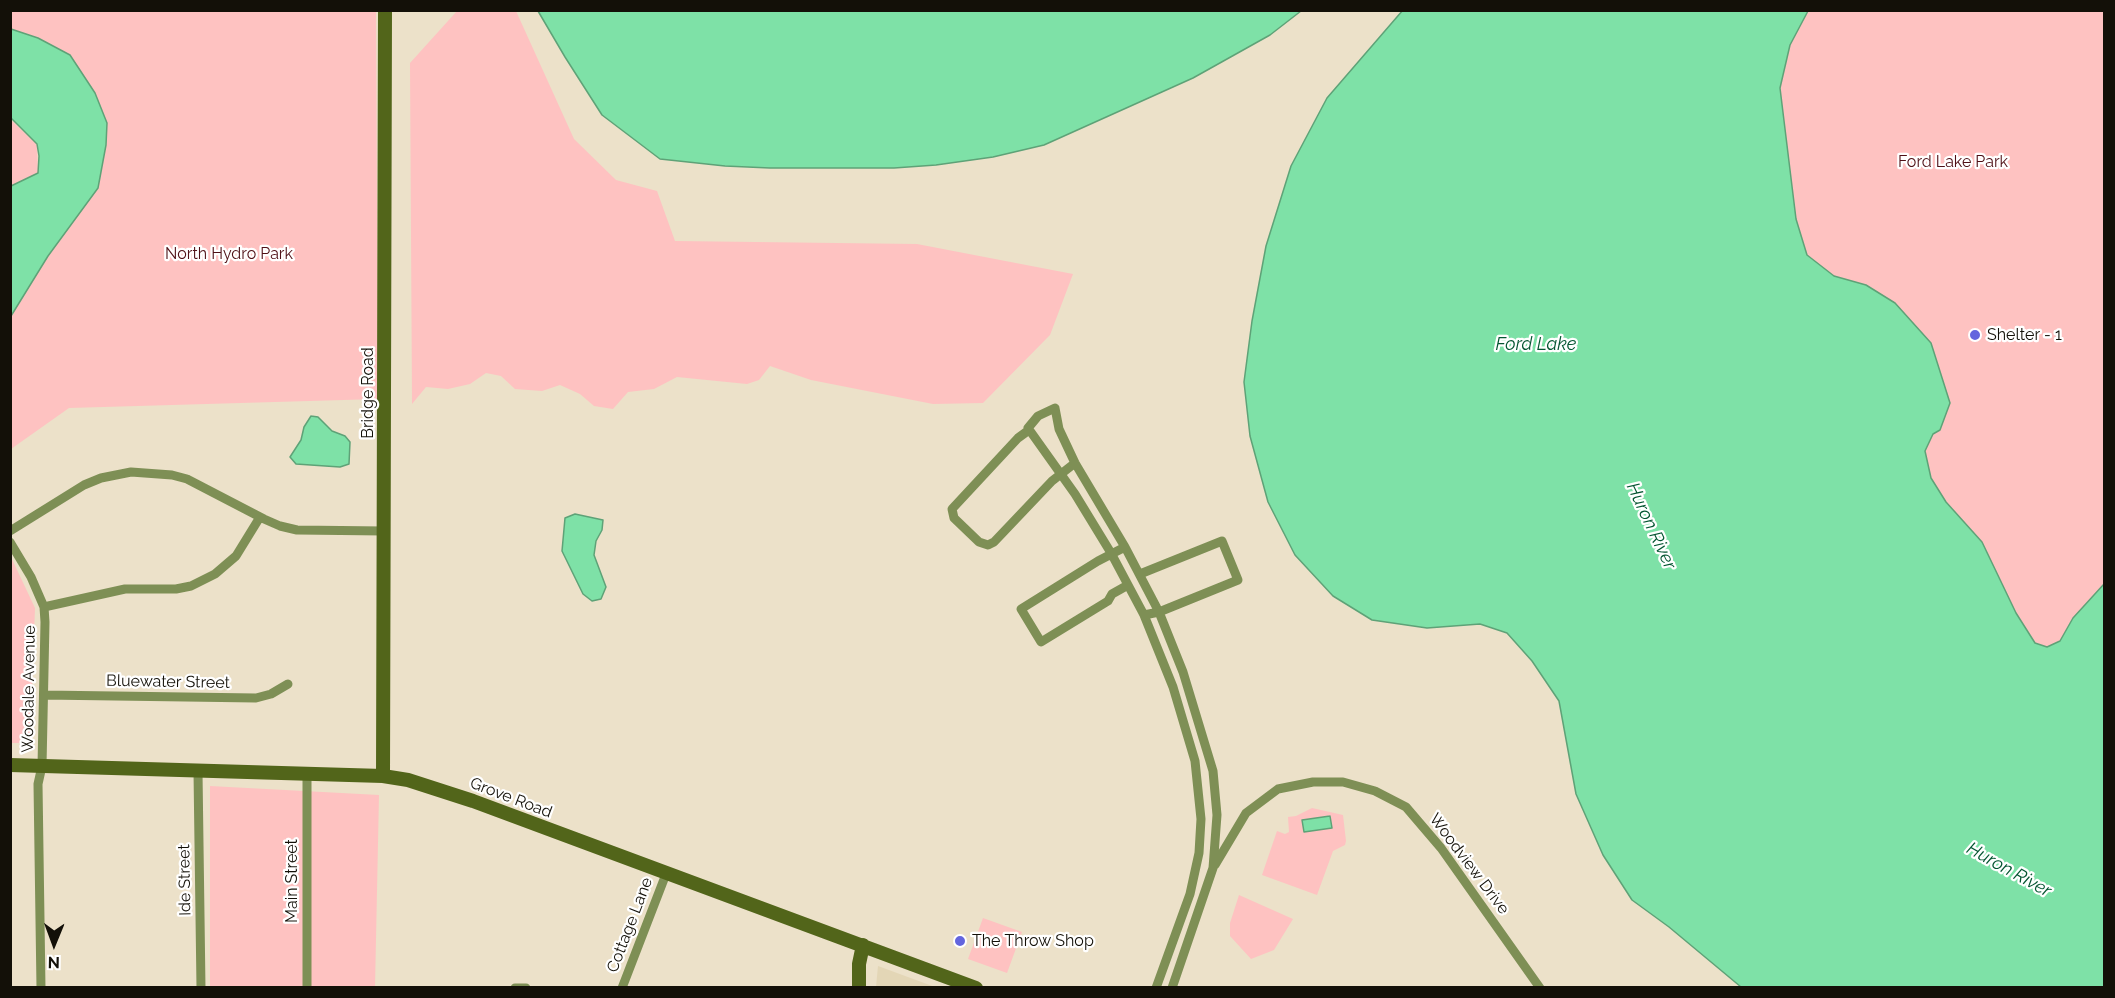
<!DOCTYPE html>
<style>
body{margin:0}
#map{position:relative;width:2115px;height:998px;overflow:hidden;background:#ece1c9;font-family:Raleway,sans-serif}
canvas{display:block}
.frame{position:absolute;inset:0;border:12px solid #131008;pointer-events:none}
.north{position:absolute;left:24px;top:914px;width:60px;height:60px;-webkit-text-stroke:4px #fff;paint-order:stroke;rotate:181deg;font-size:16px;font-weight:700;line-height:24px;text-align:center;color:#131008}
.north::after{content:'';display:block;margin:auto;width:21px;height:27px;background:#131008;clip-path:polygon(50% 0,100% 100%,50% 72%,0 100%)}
</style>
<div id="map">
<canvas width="2115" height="998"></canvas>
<div class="frame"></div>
<div class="north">N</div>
</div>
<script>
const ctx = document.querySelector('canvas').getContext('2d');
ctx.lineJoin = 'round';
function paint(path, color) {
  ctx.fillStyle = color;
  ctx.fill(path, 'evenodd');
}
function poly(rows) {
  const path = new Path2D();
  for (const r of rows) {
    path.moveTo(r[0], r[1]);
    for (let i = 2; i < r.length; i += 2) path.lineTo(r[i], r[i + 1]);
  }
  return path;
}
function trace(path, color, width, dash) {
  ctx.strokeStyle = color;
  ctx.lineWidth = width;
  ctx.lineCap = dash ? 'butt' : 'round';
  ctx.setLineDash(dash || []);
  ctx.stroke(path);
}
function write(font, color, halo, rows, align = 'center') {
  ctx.font = font + ' Raleway,sans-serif';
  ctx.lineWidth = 4.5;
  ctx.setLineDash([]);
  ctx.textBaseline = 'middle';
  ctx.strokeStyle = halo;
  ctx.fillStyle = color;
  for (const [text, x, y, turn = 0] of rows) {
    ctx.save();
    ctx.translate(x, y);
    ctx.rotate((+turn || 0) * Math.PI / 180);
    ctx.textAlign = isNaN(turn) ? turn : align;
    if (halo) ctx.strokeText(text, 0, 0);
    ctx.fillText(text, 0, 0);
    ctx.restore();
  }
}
paint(poly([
 [878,966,935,987,876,987]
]), '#e3d6b6');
paint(poly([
 [11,11,376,11,378,399,69,408,11,449,11,316,48,256,106,145,107,123,95,93,70,55,38,38,11,29],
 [457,11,516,11,574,139,616,180,657,191,675,241,917,244,1073,274,1050,335,983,403,933,404,811,380,770,366,759,380,747,384,677,377,654,389,628,392,613,409,594,406,580,394,560,385,542,391,515,389,501,376,486,373,470,384,448,389,426,387,412,404,410,63],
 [1808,11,2104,11,2104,584,2073,618,2060,641,2047,647,2035,643,2016,613,1982,542,1946,502,1931,478,1925,451,1933,434,1866,285,1834,276,1807,255,1796,219,1780,88,1790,45],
 [10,119,37,144,38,173,11,186],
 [11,557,35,608,30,743,11,743],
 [210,786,379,795,375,987,210,988],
 [1312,808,1343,815,1346,841,1345,845,1333,851,1317,895,1262,875,1277,831,1285,834,1289,832,1288,817,1296,816],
 [1239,895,1293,919,1274,950,1251,959,1230,936,1230,923],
 [983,918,1022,932,1007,973,968,959]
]), '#fec2c1');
const water = poly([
 [1403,10,1808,11,1790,45,1780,88,1796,219,1807,255,1834,276,1866,285,1895,303,1931,343,1950,403,1940,430,1933,434,1925,451,1931,478,1946,502,1982,542,2016,613,2035,643,2047,647,2060,641,2073,618,2104,584,2104,987,1741,987,1669,927,1632,900,1603,855,1576,794,1559,701,1532,661,1507,633,1480,624,1427,628,1372,620,1333,596,1295,555,1268,502,1250,436,1244,382,1252,321,1266,246,1291,166,1327,98,1403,10],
 [538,11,1301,11,1270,35,1193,78,1044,145,993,157,936,165,894,168,770,168,725,166,660,159,602,115,565,57,538,11],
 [11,29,38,38,70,55,95,93,107,123,106,145,98,188,48,256,11,316,11,186,38,173,39,156,37,144,11,118,11,29],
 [311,416,318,417,332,431,345,436,350,442,349,464,340,467,296,464,290,457,301,440,304,427,311,416],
 [575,514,603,520,602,530,596,541,594,555,606,587,601,599,592,601,583,594,562,551,565,518,575,514],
 [1330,816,1332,828,1304,832,1302,820,1330,816]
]);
paint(water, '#7ee1a7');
trace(water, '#5ea277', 1.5);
trace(poly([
 [1029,430,1018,438,952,509,954,518,979,542,988,545,994,542,1052,481,1075,463],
 [10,531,84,485,101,478,131,472,172,475,187,479,264,519,280,526,297,530,384,531],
 [10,542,31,577,44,607,45,622,42,766,38,784,41,988],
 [1125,547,1098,561,1021,609,1041,642,1108,601,1112,594,1128,585],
 [1140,574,1222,541,1238,580,1159,612,1144,615],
 [44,607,125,589,176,589,191,586,215,574,236,556,260,517],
 [44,695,256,698,271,694,288,684],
 [198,772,201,988],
 [1215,865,1246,813,1278,789,1313,782,1343,782,1375,791,1406,807,1441,848,1540,988],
 [307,988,307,775],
 [515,988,526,988],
 [622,988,666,874],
 [1156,988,1190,894,1199,853,1201,819,1195,761,1173,687,1144,615,1111,553,1075,494,1028,428,1038,416,1055,408,1059,429,1075,463,1125,547,1159,612,1183,672,1213,771,1217,815,1213,868,1172,988]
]), '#7e8f55', 9);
trace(poly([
 [10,765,383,776,408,780,473,801,976,988],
 [383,776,385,10],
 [859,988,859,964,863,945]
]), '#52651a', 14);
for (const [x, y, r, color] of [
 [1975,335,6,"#6365de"],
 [960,941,6,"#6365de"]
]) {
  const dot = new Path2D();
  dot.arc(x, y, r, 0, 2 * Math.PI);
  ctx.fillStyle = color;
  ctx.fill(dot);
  trace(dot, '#fff', 2);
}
write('16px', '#4f1016', '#fff', [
 ["Ford Lake Park",1953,162],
 ["North Hydro Park",229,254]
]);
write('16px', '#131008', '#fff', [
 ["Shelter - 1",1987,335],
 ["The Throw Shop",972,941]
], 'left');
write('16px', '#131008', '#fff', [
 ["Bridge Road",368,393,-90],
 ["Bluewater Street",168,682,1],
 ["Woodale Avenue",29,689,-89],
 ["Grove Road",511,798,21],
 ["Woodview Drive",1469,864,53],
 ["Ide Street",185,880,-91],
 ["Main Street",292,881,-90],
 ["Cottage Lane",630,925,-69]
]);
write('italic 18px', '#045531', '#fff', [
 ["Ford Lake",1536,345],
 ["Huron River",1651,526,65],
 ["Huron River",2009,870,29]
]);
</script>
